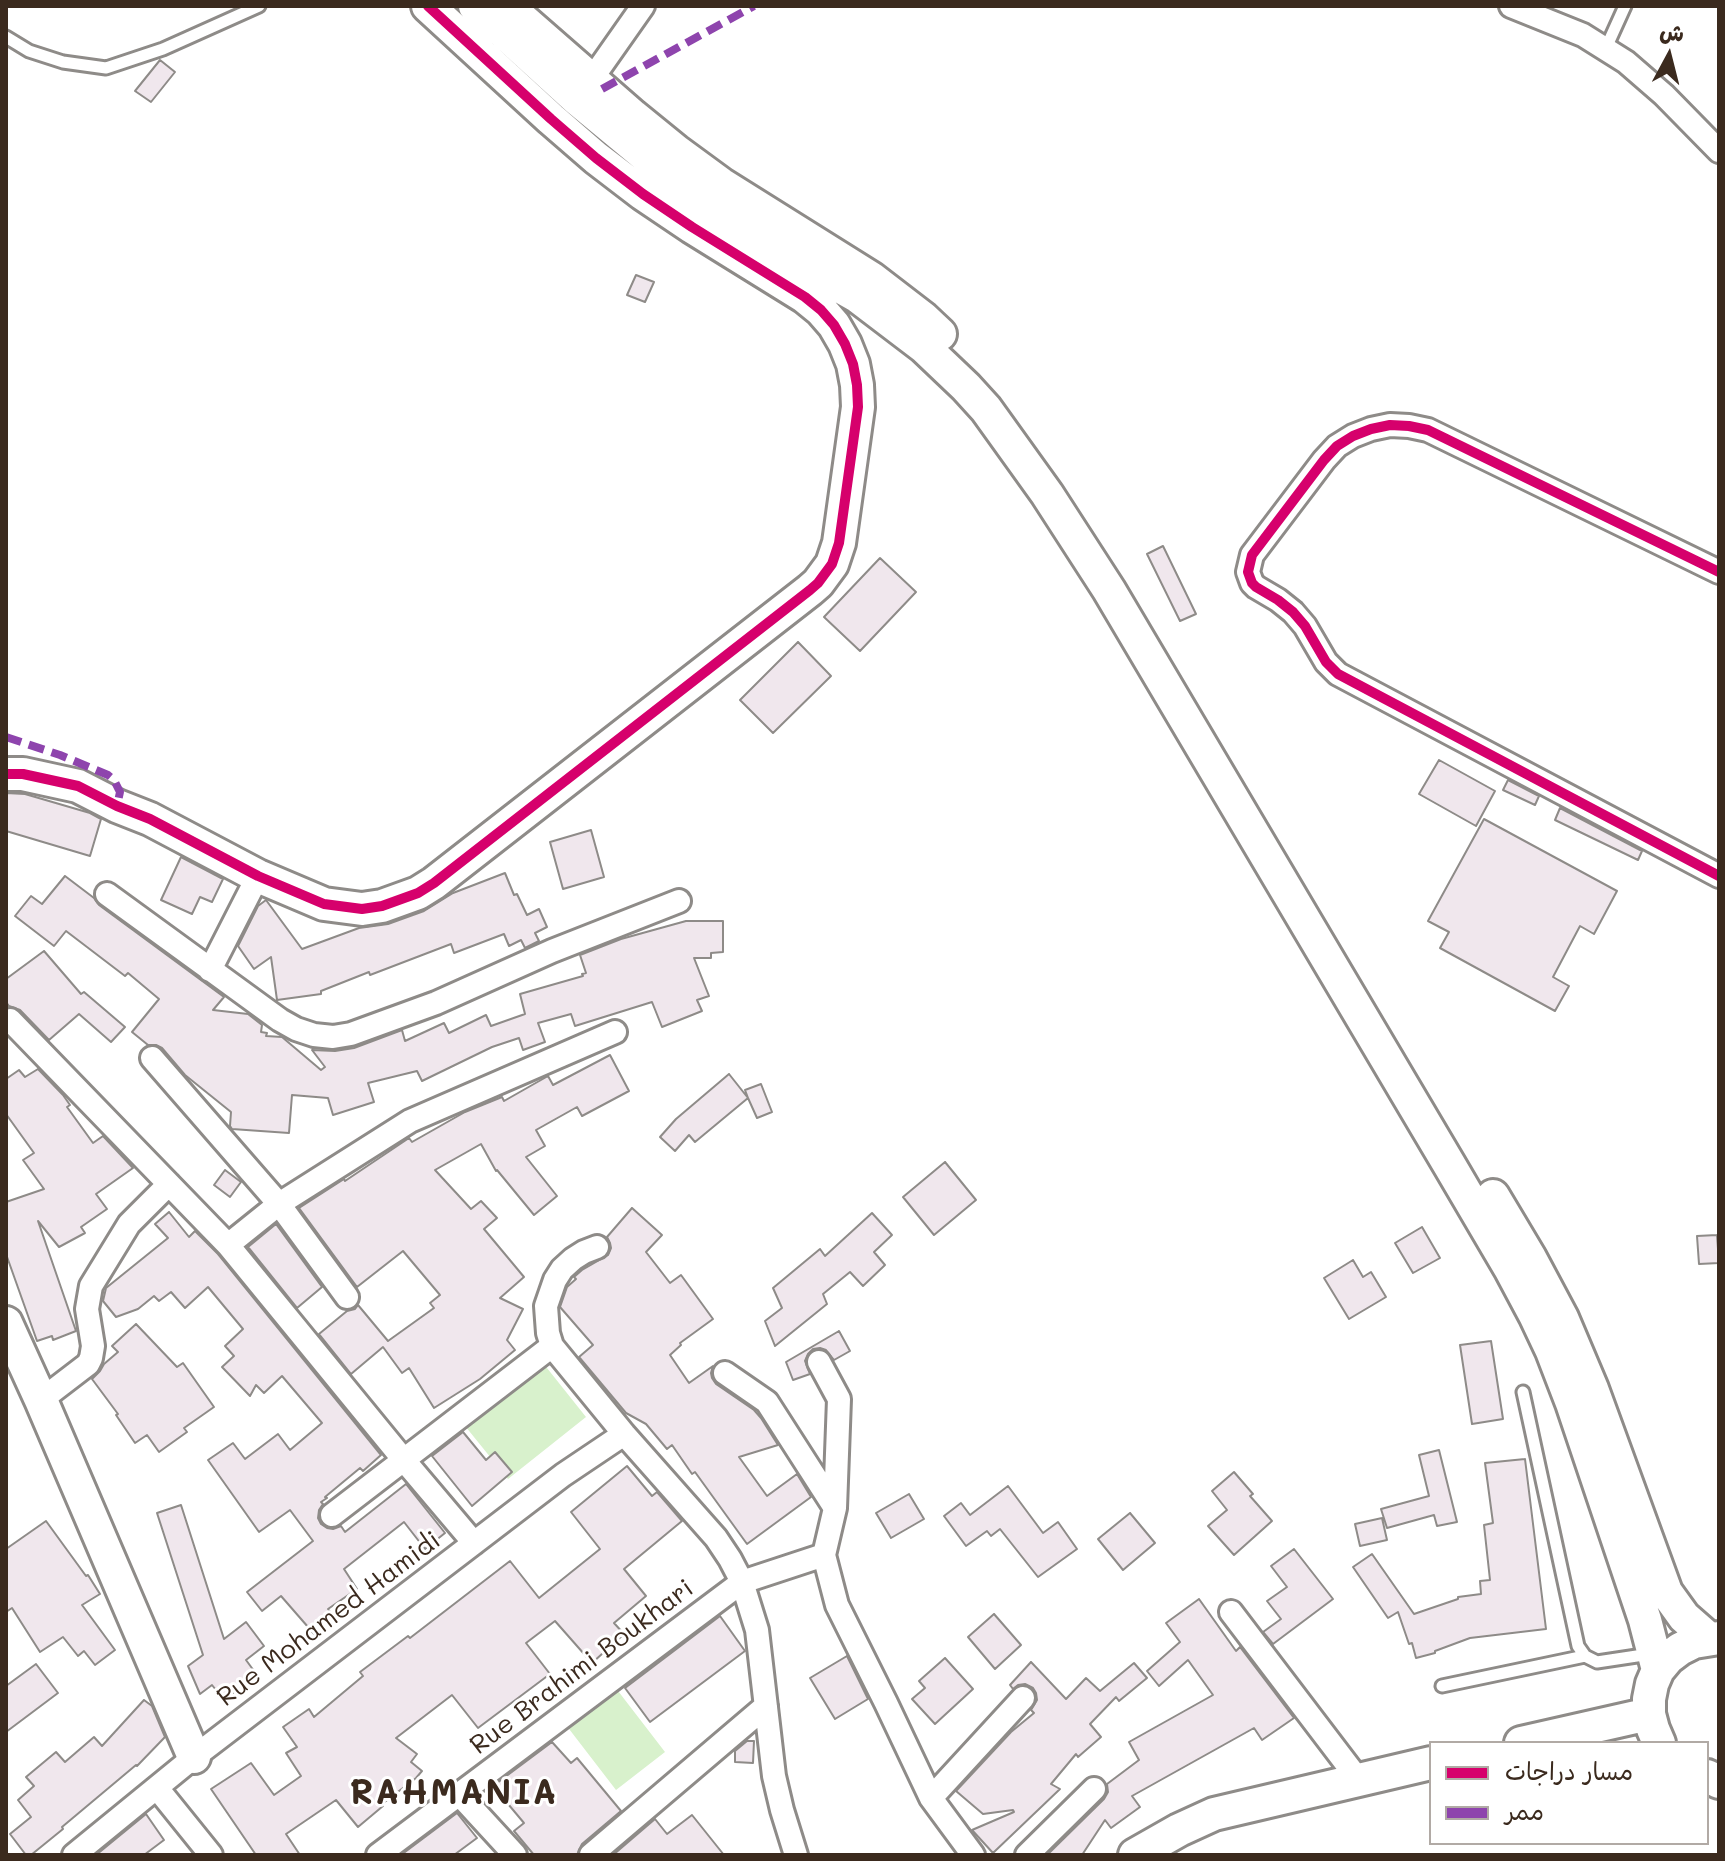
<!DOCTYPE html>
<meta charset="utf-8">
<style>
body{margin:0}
#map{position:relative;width:1725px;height:1861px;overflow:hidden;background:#fff;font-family:Mali,"Playpen Sans Arabic",sans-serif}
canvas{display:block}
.frame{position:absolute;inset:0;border:8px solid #3b2a1e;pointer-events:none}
.legend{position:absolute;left:1429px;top:1741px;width:280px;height:104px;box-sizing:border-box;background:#fff;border:2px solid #b1aaa5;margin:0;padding:10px 14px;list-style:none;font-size:24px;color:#3b2a1e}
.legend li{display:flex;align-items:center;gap:16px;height:40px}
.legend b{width:40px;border:2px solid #b1aaa5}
.north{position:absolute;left:1629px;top:16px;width:80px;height:80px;-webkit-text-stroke:6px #fff;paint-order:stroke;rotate:7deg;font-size:22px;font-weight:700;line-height:32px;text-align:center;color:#3b2a1e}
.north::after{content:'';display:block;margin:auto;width:28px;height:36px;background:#3b2a1e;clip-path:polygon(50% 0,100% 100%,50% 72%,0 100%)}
</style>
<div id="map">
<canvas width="1725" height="1861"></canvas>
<div class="frame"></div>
<ul class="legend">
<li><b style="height:10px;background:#d6006c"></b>مسار دراجات</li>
<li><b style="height:10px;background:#8e44ad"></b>ممر</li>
</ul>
<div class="north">ش</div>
</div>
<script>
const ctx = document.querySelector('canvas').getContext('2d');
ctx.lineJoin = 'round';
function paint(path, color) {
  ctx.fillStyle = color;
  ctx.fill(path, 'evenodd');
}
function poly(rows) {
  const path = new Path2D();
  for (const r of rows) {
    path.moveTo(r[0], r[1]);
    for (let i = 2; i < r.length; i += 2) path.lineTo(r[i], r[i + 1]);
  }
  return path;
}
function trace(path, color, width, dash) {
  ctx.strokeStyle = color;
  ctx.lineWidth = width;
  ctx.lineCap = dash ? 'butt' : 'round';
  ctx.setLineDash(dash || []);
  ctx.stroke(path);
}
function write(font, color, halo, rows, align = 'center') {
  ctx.font = font + ' Mali,sans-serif';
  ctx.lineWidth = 6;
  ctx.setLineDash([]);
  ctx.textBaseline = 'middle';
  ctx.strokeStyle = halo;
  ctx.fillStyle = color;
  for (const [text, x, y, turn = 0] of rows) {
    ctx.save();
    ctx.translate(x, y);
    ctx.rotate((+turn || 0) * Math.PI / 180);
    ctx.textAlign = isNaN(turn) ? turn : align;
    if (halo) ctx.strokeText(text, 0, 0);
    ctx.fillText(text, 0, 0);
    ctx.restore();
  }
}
paint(poly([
 [539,1358,586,1417,508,1479,461,1421],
 [615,1687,665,1752,616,1790,566,1725]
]), '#d8f1cc');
const building = poly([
 [160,60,175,72,151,102,135,91,160,60],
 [636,275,654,282,645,302,627,295,636,275],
 [1163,546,1196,614,1180,621,1147,554,1163,546],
 [880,558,916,592,860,651,824,617,880,558],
 [798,642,831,676,773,733,740,700,798,642],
 [1439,760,1495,791,1476,826,1419,794,1439,760],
 [1508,780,1539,796,1535,805,1503,790,1508,780],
 [6,793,25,794,90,813,101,819,90,856,6,831,6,793],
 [1560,808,1642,851,1638,860,1555,820,1560,808],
 [1484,819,1617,891,1594,934,1580,926,1553,977,1569,986,1555,1011,1440,948,1449,932,1428,921,1484,819],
 [591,830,604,877,563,889,550,842,591,830],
 [181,857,223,879,212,902,200,897,192,914,161,900,181,857],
 [505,873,514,895,517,894,527,915,539,909,547,927,535,933,539,941,525,948,521,940,509,946,504,934,454,953,451,944,370,975,369,972,321,991,321,994,277,1000,271,957,254,969,238,946,258,906,266,900,302,949,359,928,388,924,424,911,453,893,505,873],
 [65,876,94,898,99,905,224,997,213,1010,248,1014,262,1025,261,1032,267,1033,266,1036,282,1037,321,1070,325,1067,312,1050,335,1051,354,1048,402,1030,405,1041,444,1023,449,1033,486,1015,491,1026,525,1014,520,994,583,976,582,974,586,973,580,955,621,939,686,921,723,921,723,952,711,953,711,958,694,958,709,996,697,1000,702,1011,662,1027,652,1002,575,1026,571,1014,538,1023,545,1042,523,1050,519,1038,492,1047,422,1081,417,1071,368,1083,374,1102,333,1115,328,1098,292,1095,289,1133,232,1129,230,1126,231,1112,185,1075,162,1048,156,1045,148,1045,132,1032,159,999,128,973,125,976,66,931,54,946,15,916,31,896,42,904,65,876],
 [44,951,81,994,84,992,125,1027,111,1042,79,1014,49,1040,20,1010,9,1006,6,1002,6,979,44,951],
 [610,1055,629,1091,582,1116,577,1107,536,1130,545,1146,526,1157,557,1196,534,1215,497,1170,496,1171,481,1144,435,1170,471,1209,481,1201,497,1218,484,1229,524,1277,500,1298,523,1309,507,1340,515,1350,480,1379,434,1408,409,1368,402,1373,383,1347,351,1374,319,1334,347,1311,355,1309,358,1305,388,1341,434,1308,430,1303,440,1295,403,1251,357,1287,299,1208,344,1179,345,1181,409,1138,412,1142,465,1112,502,1097,504,1101,548,1076,553,1085,610,1055],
 [38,1069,63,1095,70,1105,67,1107,93,1143,103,1136,133,1168,96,1194,107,1209,81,1227,85,1233,59,1247,38,1221,76,1331,53,1340,52,1336,37,1341,6,1254,6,1202,44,1189,23,1160,34,1153,6,1114,6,1079,19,1070,25,1077,38,1069],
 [729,1074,748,1098,745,1090,761,1084,772,1112,757,1118,748,1098,695,1142,689,1135,675,1151,660,1137,676,1119,729,1074],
 [945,1162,976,1200,934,1235,903,1197,945,1162],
 [225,1170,241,1182,230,1197,214,1185,225,1170],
 [632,1208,662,1235,646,1252,670,1283,681,1275,713,1319,680,1343,681,1345,670,1355,689,1383,713,1366,711,1373,712,1378,716,1384,754,1410,761,1418,778,1445,739,1457,767,1496,797,1474,811,1497,747,1544,695,1472,692,1474,672,1445,667,1449,646,1424,626,1413,579,1357,593,1345,560,1307,567,1287,576,1279,574,1277,582,1270,608,1255,611,1248,610,1243,607,1237,632,1208],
 [169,1212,189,1237,195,1231,218,1254,381,1455,363,1471,360,1468,325,1497,327,1498,321,1502,323,1504,319,1510,318,1518,321,1524,327,1528,333,1529,341,1526,345,1532,406,1484,445,1533,425,1549,404,1522,344,1569,357,1589,328,1609,335,1618,315,1635,281,1596,262,1611,247,1592,313,1541,290,1510,259,1532,208,1460,233,1443,245,1459,278,1434,290,1450,322,1423,282,1376,264,1393,256,1385,250,1396,222,1367,234,1356,225,1346,243,1329,208,1287,185,1308,171,1292,159,1301,154,1296,138,1309,116,1317,103,1301,106,1288,168,1238,155,1224,169,1212],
 [872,1213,892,1235,874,1252,885,1265,863,1286,850,1272,823,1294,827,1304,775,1346,765,1321,782,1308,773,1288,820,1249,825,1256,872,1213],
 [276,1224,322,1287,297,1308,248,1247,276,1224],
 [1422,1227,1440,1258,1413,1273,1395,1243,1422,1227],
 [1717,1235,1719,1263,1699,1264,1697,1236,1717,1235],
 [1353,1260,1363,1277,1371,1272,1386,1297,1349,1319,1324,1278,1353,1260],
 [136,1324,177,1367,183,1363,214,1407,184,1428,187,1432,159,1452,147,1435,135,1443,116,1415,118,1414,92,1379,100,1371,104,1364,118,1352,112,1346,136,1324],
 [839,1331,850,1351,834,1360,826,1350,820,1348,813,1349,808,1354,805,1361,810,1374,793,1380,786,1362,839,1331],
 [1491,1341,1503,1419,1472,1424,1460,1345,1491,1341],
 [463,1432,486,1460,495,1452,512,1472,472,1506,432,1456,463,1432],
 [1439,1450,1457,1522,1437,1526,1434,1515,1387,1528,1381,1509,1429,1496,1419,1455,1439,1450],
 [1525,1459,1546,1629,1470,1638,1435,1651,1435,1653,1416,1658,1412,1643,1409,1644,1398,1612,1388,1618,1353,1567,1372,1554,1414,1614,1458,1599,1458,1597,1481,1594,1480,1581,1490,1580,1484,1525,1493,1523,1485,1463,1525,1459],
 [627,1466,652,1496,657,1492,682,1521,624,1569,646,1596,614,1623,624,1634,592,1663,555,1621,526,1643,550,1674,478,1728,452,1695,396,1738,417,1754,411,1762,422,1771,416,1778,382,1804,383,1806,358,1827,336,1800,286,1834,300,1855,256,1855,211,1789,251,1763,274,1795,301,1776,286,1753,297,1747,283,1727,309,1709,314,1717,363,1676,360,1672,408,1636,410,1638,510,1561,539,1598,600,1549,571,1512,627,1466],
 [1234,1472,1253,1494,1250,1496,1272,1521,1234,1555,1208,1526,1227,1510,1212,1491,1234,1472],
 [1008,1486,1043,1533,1058,1522,1077,1549,1038,1577,1000,1529,991,1536,987,1531,966,1546,944,1516,961,1503,970,1515,1008,1486],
 [909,1494,924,1519,891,1538,876,1513,909,1494],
 [181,1505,224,1639,246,1622,264,1646,246,1660,257,1675,224,1700,212,1685,200,1694,188,1666,203,1655,157,1513,181,1505],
 [1130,1513,1155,1543,1123,1570,1098,1539,1130,1513],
 [1382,1518,1387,1540,1360,1546,1355,1524,1382,1518],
 [46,1521,86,1576,88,1575,100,1594,82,1605,115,1650,95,1665,84,1651,78,1656,63,1637,40,1652,12,1608,6,1612,6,1549,46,1521],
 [1294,1549,1333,1599,1273,1644,1263,1632,1281,1619,1267,1601,1287,1587,1271,1566,1294,1549],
 [1199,1599,1236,1651,1240,1647,1294,1718,1262,1740,1254,1728,1132,1796,1140,1807,1111,1828,1105,1820,1082,1855,1047,1855,1104,1799,1108,1792,1107,1784,1139,1760,1129,1742,1213,1695,1188,1660,1159,1686,1147,1671,1180,1642,1166,1623,1199,1599],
 [994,1614,1021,1645,995,1669,968,1637,994,1614],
 [720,1616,745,1651,650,1722,625,1688,720,1616],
 [847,1656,868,1699,835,1719,810,1678,847,1656],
 [945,1658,973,1689,935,1724,912,1699,925,1688,919,1681,945,1658],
 [1031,1662,1066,1699,1086,1678,1100,1691,1134,1663,1147,1678,1119,1701,1116,1697,1090,1724,1101,1737,1078,1757,1076,1754,1051,1784,1060,1789,993,1853,972,1830,1014,1812,1013,1810,983,1814,956,1791,1011,1732,1034,1713,1031,1710,1037,1700,1036,1693,1033,1688,1025,1684,1018,1685,1013,1689,1010,1685,1031,1662],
 [36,1664,58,1693,6,1732,6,1686,36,1664],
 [144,1700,152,1706,165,1737,137,1766,136,1765,62,1827,63,1829,31,1855,26,1855,10,1834,31,1817,18,1800,34,1786,26,1777,56,1752,65,1762,94,1737,102,1746,144,1700],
 [747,1741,754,1741,753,1763,735,1762,735,1751,747,1741],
 [552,1742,571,1763,577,1758,621,1811,582,1844,577,1855,534,1855,514,1831,524,1823,493,1786,552,1742],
 [457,1813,477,1838,454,1855,401,1855,457,1813],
 [146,1814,164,1840,144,1855,96,1855,146,1814],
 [692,1815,724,1855,613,1855,655,1819,667,1834,692,1815]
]);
paint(building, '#f0e7ed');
trace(building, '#8e8b88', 2);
const lane = poly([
 [6,37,29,51,63,62,106,68,163,49,259,6],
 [1606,48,1625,6],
 [1523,1392,1578,1646,1585,1656,1597,1662,1650,1654],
 [1442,1686,1585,1656]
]);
const street = poly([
 [1511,6,1583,35,1626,62,1664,95,1719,151],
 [591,80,643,6],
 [1719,572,1428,430,1409,426,1390,425,1371,429,1353,436,1337,446,1324,460,1252,555,1248,572,1252,583,1256,587,1278,600,1293,612,1305,626,1326,662,1338,674,1719,876],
 [107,894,280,1020,296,1029,314,1035,333,1037,351,1034,436,1003,552,951,679,901],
 [210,970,258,876],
 [10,1020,228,1245,403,1459,474,1543],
 [152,1058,279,1204,347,1297],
 [228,1245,279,1204,410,1121,615,1032],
 [597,1247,584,1252,573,1259,562,1269,555,1280,546,1306,548,1333,552,1346,624,1434,716,1538,730,1559,742,1582,757,1630,774,1776,782,1810,796,1855],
 [819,1362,839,1399,835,1508],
 [725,1373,767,1402,835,1508,824,1555,837,1605,886,1703,931,1798,973,1855],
 [41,1400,88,1364,91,1358,93,1346,87,1309,91,1286,129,1224,169,1184],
 [332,1515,552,1346],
 [1231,1612,1358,1779],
 [157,1788,211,1855],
 [459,1794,515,1855],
 [931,1798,1023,1698],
 [74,1855,194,1757,563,1475,624,1434],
 [378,1855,742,1582,824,1555],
 [591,1855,766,1706],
 [1027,1855,1094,1789]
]);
const secondary = poly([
 [475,6,577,99,664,171,756,236,804,266,857,296,924,347,966,387,986,409,1047,494,1109,590,1450,1166,1511,1270,1535,1315,1552,1351,1572,1403,1645,1620,1658,1670],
 [507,6,633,116,676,151,721,184,871,278,923,318,940,334],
 [6,774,23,774,78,786,117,806,150,819,258,876,324,904,362,909,382,906,418,893,434,883,810,590,818,583,832,564,839,543,858,407,857,385,853,364,845,344,834,325,821,310,805,297,692,227,643,194,596,158,551,119,428,6],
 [1493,1196,1530,1258,1562,1318,1592,1389,1666,1592,1684,1617,1708,1638],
 [6,1323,41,1400,194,1757],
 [1521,1743,1649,1714],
 [1659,1743,1653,1729,1649,1714,1649,1699,1652,1684,1658,1670,1668,1658,1680,1649,1694,1642,1719,1638],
 [1707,1776,1719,1782],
 [1135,1855,1179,1830,1214,1814,1431,1763]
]);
trace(lane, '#8e8b88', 17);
trace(street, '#8e8b88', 28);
trace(secondary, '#8e8b88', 38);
trace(lane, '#fff', 11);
trace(street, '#fff', 22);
trace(secondary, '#fff', 32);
trace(poly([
 [602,89,754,6],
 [6,737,60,755,108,775,114,780,120,792,117,806]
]), '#8e44ad', 8, [16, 8]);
trace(poly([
 [1719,572,1428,430,1409,426,1390,425,1371,429,1353,436,1337,446,1324,460,1252,555,1248,572,1252,583,1256,587,1278,600,1293,612,1305,626,1326,662,1338,674,1719,876],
 [6,774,23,774,78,786,117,806,150,819,258,876,324,904,362,909,382,906,418,893,434,883,810,590,818,583,832,564,839,543,858,407,857,385,853,364,845,344,834,325,821,310,805,297,692,227,643,194,596,158,551,119,428,6]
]), '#d6006c', 10);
write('26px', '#3b2a1e', '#fff', [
 ["Rue Mohamed Hamidi",329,1619,-37],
 ["Rue Brahimi Boukhari",582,1667,-37]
]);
ctx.letterSpacing = '2px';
write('bold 34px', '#3b2a1e', '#fff', [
 ["RAHMANIA",454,1794]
]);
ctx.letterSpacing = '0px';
</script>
